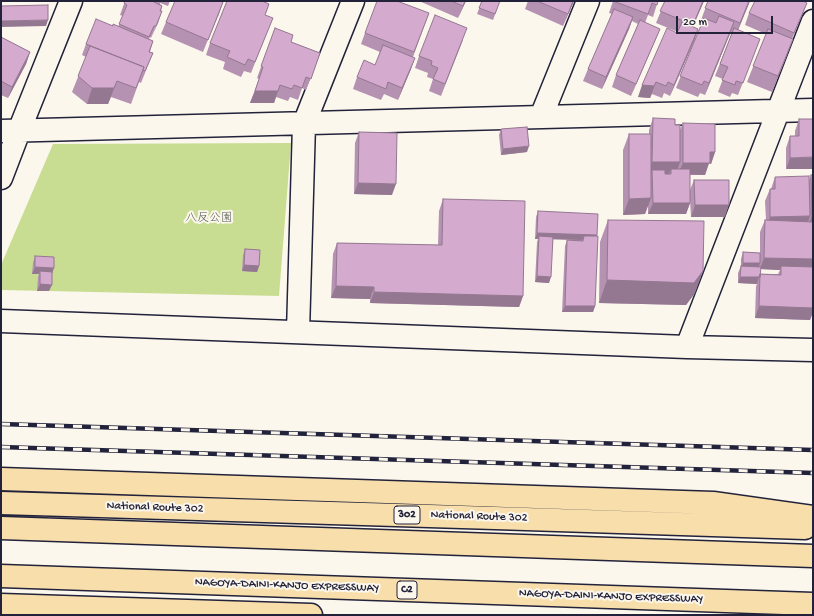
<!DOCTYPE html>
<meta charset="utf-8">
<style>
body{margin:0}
#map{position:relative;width:814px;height:616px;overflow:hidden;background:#fbf7ec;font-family:"Gochi Hand",sans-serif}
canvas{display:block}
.frame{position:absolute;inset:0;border:2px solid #22223b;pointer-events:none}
.scale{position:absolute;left:676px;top:16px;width:97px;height:18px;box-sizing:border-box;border:2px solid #22223b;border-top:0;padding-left:5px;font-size:12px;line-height:14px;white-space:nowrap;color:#22223b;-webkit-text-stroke:3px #fbf7ec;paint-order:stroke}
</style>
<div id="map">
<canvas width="814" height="616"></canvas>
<div class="frame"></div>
<div class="scale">20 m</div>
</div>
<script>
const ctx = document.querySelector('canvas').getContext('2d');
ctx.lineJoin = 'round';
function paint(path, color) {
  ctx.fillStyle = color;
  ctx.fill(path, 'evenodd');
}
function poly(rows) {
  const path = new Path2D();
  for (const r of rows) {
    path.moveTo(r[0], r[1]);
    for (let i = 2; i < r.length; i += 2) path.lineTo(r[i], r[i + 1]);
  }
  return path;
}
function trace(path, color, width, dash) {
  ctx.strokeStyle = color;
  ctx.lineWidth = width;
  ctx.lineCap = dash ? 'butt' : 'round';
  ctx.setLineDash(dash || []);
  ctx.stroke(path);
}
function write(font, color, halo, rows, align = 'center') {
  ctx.font = font + ' "Gochi Hand","Klee One",sans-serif';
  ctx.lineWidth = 4;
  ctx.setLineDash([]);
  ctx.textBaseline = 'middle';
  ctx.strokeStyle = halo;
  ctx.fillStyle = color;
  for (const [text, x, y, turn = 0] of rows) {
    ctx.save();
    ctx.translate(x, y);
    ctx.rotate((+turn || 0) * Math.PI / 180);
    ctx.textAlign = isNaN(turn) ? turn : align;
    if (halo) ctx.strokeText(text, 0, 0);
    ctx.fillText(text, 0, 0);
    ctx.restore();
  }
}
paint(poly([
 [291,143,279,296,1,290,1,265,53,144]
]), '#c8dd92');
const street = poly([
 [541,117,588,1],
 [1,131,813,110],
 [1,178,19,131,71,1],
 [1,321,687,347,813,350],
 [298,332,304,124,353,1],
 [687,347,813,21]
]);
const highway = poly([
 [1,479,713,503,813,517],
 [1,503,495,518,805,528],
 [1,528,813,556],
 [1,576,813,604],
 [1,605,311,615]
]);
trace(street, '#22223b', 25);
trace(highway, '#22223b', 25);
trace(street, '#fbf7ec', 22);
trace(highway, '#f8deab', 22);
const rail = poly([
 [1,424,813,450],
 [1,447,813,473]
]);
trace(rail, '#22223b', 4.5);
trace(rail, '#fbf7ec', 3, [9]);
paint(poly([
 [125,1,170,1,168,6,160,3,160,4,162,6,161,11,162,11,151,38,150,37,149,39,153,41,150,52,153,53,141,83,139,82,131,104,111,97,108,104,87,104,72,92,86,57,82,55,86,44,113,25,118,27,123,16,120,15],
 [419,1,466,1,458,18],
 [482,1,500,1,493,20,477,14],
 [528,1,574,1,563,26,525,9],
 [613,1,658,1,653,17,648,15,645,23,660,29,655,41,631,96,612,87,616,75,638,24,632,21,629,29,602,89,583,81,588,69,612,14,609,13],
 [665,1,704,1,693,27,698,29,694,41,670,96,664,93,662,98,652,94,650,98,638,97,678,32,656,23],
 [708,1,750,1,738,30,760,39,738,95,732,93,730,97,718,92,723,79,715,76,732,33,730,32,705,95,700,93,698,97,676,88,703,21,701,20],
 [223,2,203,52,161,34,166,22],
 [807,3,792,39,787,55,772,92,747,82,766,34,745,25,749,13],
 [269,4,265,15,268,30,251,73,244,71,241,77,223,69,225,62,206,55,210,43],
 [429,13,413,57,411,69,398,100,384,94,381,100,353,89,357,77,375,65,380,52,361,44,365,33],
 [275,28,291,42,320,53,306,90,302,88,298,100,290,97,288,101,276,97,274,103,250,103,259,79,257,78],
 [1,37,30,52,26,64,8,98,1,95],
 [463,40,441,96,429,91,433,79,427,77,428,73,415,68,419,56],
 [653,118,675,125,680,130,683,123,715,152,711,164,709,163,705,175,690,175,690,190,694,180,725,217,691,217,690,200,690,203,686,214,648,214,648,205,645,214,623,215,623,150,629,134,649,134,649,130],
 [799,119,813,119,786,169,786,148,790,136,795,136,795,131],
 [501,129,527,152,501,155,499,135],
 [359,132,392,195,354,194,355,143],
 [811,175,813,175,812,267,813,267,813,312,810,320,755,318,756,286,757,284,738,283,738,273,741,266,741,259,743,252,760,253,760,232,765,220,766,220,765,201,770,189,771,189,775,177,809,180],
 [760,269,780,270,778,274,760,274],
 [443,199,523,296,519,307,370,303,370,299,331,298,333,254,337,243,438,245,439,211],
 [538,211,597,235,597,236,595,306,593,312,562,312,565,246,567,240,582,240,553,239,549,283,535,282,537,242,538,239,535,239,536,217],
 [608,220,695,293,686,305,599,303,600,242],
 [245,249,259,266,257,272,242,271,243,255],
 [35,256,52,273,49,291,37,291,38,277,39,274,32,274,33,263]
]), '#b692b2');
paint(poly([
 [465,1,466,1,458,18],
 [573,1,574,1,563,26,568,14],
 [703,1,704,1,688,37],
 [749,1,750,1,736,35,740,23],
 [223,2,219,14,203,52,208,40],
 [162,11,158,23,151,38,156,26],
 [633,17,629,29,602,89,606,77],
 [48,20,46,26,1,27,1,21],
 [734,22,730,34,705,95,709,83],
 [660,29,655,41,631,96,636,84],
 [698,29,694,41,670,96,674,85],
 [793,39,787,55,772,92,778,76],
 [30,52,26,64,8,98,12,87],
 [415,58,411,69,398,100,402,88],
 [117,81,108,104,87,104,92,88],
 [656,82,650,98,638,97,642,85],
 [255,91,278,91,274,103,250,103],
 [529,146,527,152,501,155,503,149],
 [710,152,715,152,711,164,709,163,705,175,678,174,683,163],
 [813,157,813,169,786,169,790,158],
 [652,162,680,162,676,174,671,169,669,174,652,174,652,170,651,174,648,173],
 [358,183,396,184,392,195,354,194],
 [651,198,645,214,623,215,629,199],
 [653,203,690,203,686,214,648,214],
 [695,205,729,205,725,217,691,217],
 [812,215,813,215,813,227,808,227],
 [810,216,806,228,766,228,770,217],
 [537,233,597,235,595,241,584,236,582,240,539,239,539,236,538,239,535,239],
 [764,258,813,259,813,265,811,271,781,266,780,270,760,269],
 [743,263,760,263,758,270,741,269],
 [244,265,259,266,257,272,242,271],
 [35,267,54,268,52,274,40,271,39,274,32,274],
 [703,271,695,293,686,305,599,303,607,280],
 [537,276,551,277,549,283,535,282],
 [740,277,759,277,757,284,738,283],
 [40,284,52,285,49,291,37,291],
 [336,286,374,287,370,299,331,298],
 [374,292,523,296,519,307,370,303],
 [565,306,595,306,593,312,562,312],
 [759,306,813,308,813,312,810,320,755,318]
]), '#947791');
const building = poly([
 [125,1,152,1,162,6,160,11,162,11,156,26,154,26,149,37,119,24,127,5,124,3,125,1],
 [175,1,220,1,223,2,208,40,166,22,175,1],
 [227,1,262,1,269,4,265,15,273,18,255,62,248,59,245,65,227,57,230,51,210,43,227,1],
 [377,1,397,1,429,13,414,52,365,33,377,1],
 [451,1,465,1,463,6,451,1],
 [482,1,500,1,495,14,479,8,482,1],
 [537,1,573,1,568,14,537,1],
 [613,1,658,1,657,5,652,3,648,14,613,1],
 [665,1,703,1,693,25,660,11,665,1],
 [708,1,749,1,740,23,705,8,708,1],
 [755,1,803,1,807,3,794,33,749,13,755,1],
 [48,5,48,20,1,21,1,6,48,5],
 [614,9,633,17,606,77,588,69,614,9],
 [435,15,467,28,445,84,433,79,438,68,431,65,432,61,419,56,435,15],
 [719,16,734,22,709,83,704,81,702,85,680,76,704,18,716,23,719,16],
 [96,19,113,26,113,24,153,41,149,52,153,53,145,71,143,70,144,67,86,44,96,19],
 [640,20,660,29,636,84,616,75,640,20],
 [682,22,698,29,674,85,668,82,666,86,656,82,654,86,642,85,667,28,677,33,682,22],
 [275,28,293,35,291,42,320,53,311,79,306,77,302,88,294,85,292,89,280,85,278,91,255,91,263,67,261,66,275,28],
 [734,28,760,39,743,83,736,81,735,85,722,80,728,67,720,64,734,28],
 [768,29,793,39,778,76,753,66,768,29],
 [1,37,30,52,12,87,1,81,1,37],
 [383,45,415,58,402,88,388,82,386,89,357,77,364,60,375,65,383,45],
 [90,46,144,67,136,88,117,81,114,88,92,88,78,76,90,46],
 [653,118,675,119,675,125,680,125,680,162,652,162,653,118],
 [799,119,813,119,813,157,790,158,790,136,799,136,799,119],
 [683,123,715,124,715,152,710,152,710,163,683,163,683,123],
 [527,127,529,146,503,149,501,129,527,127],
 [359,132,397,133,396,184,358,183,359,132],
 [629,134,651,134,651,198,629,199,629,134],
 [671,169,690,169,690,203,653,203,652,170,665,170,665,174,671,174,671,169],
 [811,175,813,175,813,215,812,215,811,175],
 [809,176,810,216,770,217,770,189,775,189,775,177,809,176],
 [694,180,729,180,729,205,695,205,694,180],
 [443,199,525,201,523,296,374,292,374,287,336,286,337,243,442,245,443,199],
 [538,211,598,214,597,235,537,233,538,211],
 [608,220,704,221,703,271,694,283,607,280,608,220],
 [765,220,813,222,813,259,764,258,765,220],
 [539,236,553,237,551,277,537,276,539,236],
 [584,236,598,236,595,306,565,306,567,240,583,241,584,236],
 [245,249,260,250,259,266,244,265,245,249],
 [743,252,760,253,760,263,743,263,743,252],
 [35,256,54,257,54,268,35,267,35,256],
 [741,266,761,267,760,277,760,274,759,277,740,277,741,266],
 [781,266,813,267,813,308,759,306,760,274,781,275,781,266],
 [40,271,52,272,52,285,40,284,40,271]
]);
paint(building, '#d4aacf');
trace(building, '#947791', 1);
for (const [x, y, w] of [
 [407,515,26],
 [407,590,20]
]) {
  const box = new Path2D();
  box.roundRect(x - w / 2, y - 9, w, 18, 3);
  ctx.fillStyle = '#fbf7ec';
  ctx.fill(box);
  trace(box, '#22223b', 1);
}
write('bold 11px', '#22223b', null, [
 ["302",407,515],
 ["C2",407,590]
]);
write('12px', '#545a55', '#fbf7ec', [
 ["八反公園",209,219]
]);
write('12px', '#22223b', '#fbf7ec', [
 ["National Route 302",155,508,2],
 ["National Route 302",479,517,2],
 ["NAGOYA-DAINI-KANJO EXPRESSWAY",287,586,2],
 ["NAGOYA-DAINI-KANJO EXPRESSWAY",611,597,2]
]);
</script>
